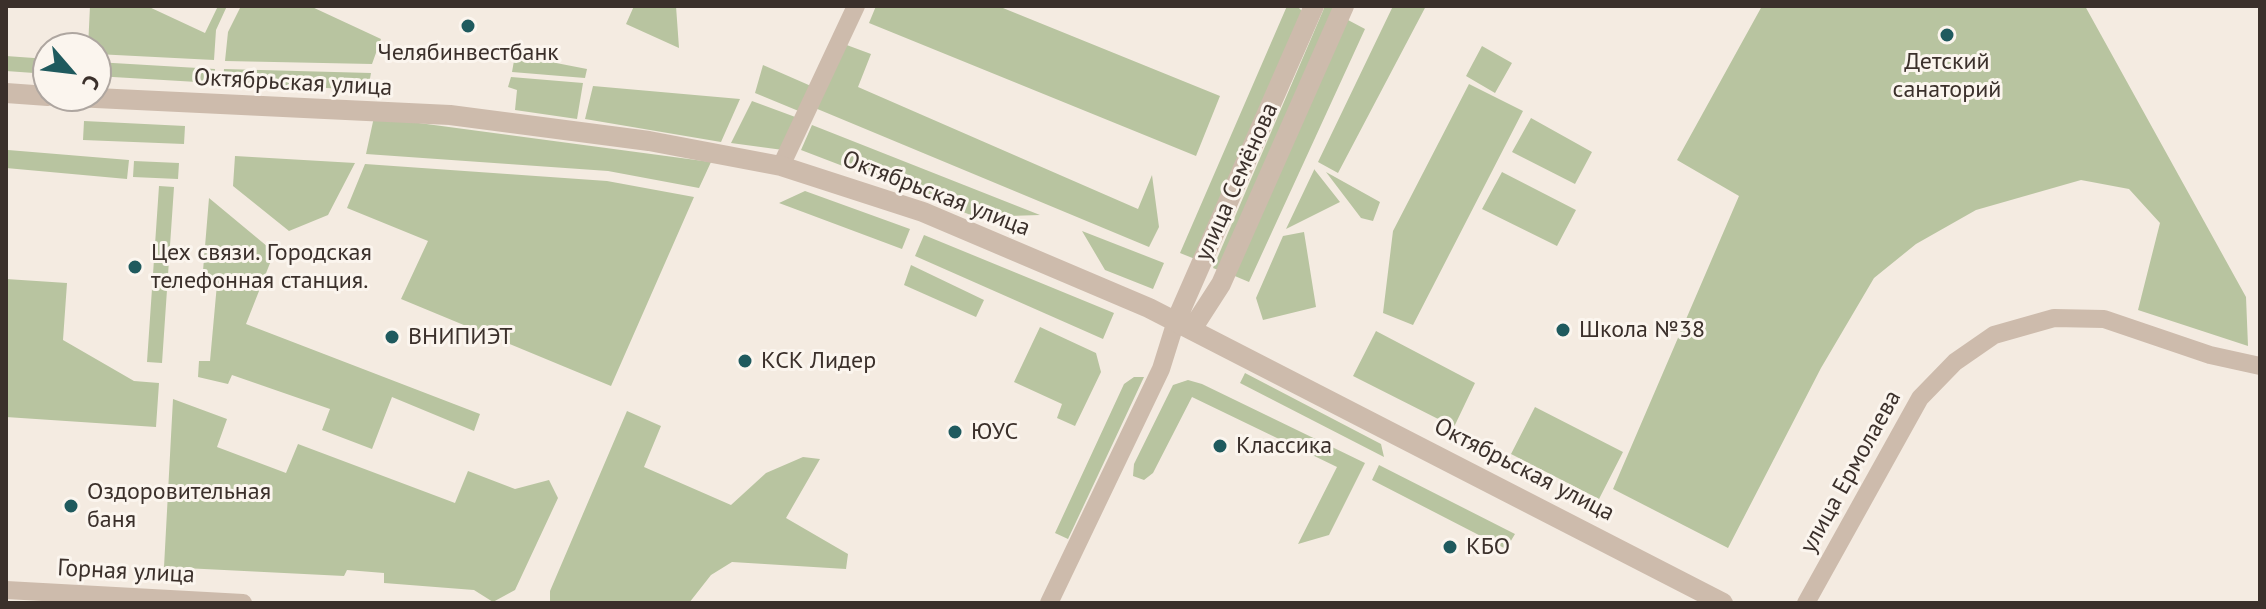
<!DOCTYPE html>
<meta charset="utf-8">
<style>
body{margin:0}
#map{position:relative;width:2266px;height:609px;overflow:hidden;background:#f4ebe1;font-family:"PT Sans",sans-serif}
canvas{display:block}
.frame{position:absolute;inset:0;border:8px solid #3b302b;pointer-events:none}
.north{position:absolute;left:32px;top:32px;width:80px;height:80px;box-sizing:border-box;background:#fbf5ee;border:2px solid #aea6a0;border-radius:50%;rotate:118deg;font-size:22px;font-weight:700;line-height:32px;text-align:center;color:#3b302b}
.north::after{content:'';display:block;margin:auto;width:28px;height:36px;background:#1f5a5e;clip-path:polygon(50% 0,100% 100%,50% 72%,0 100%)}
</style>
<div id="map">
<canvas width="2266" height="609"></canvas>
<div class="frame"></div>
<div class="north">С</div>
</div>
<script>
const ctx = document.querySelector('canvas').getContext('2d');
ctx.lineJoin = 'round';
function paint(path, color) {
  ctx.fillStyle = color;
  ctx.fill(path, 'evenodd');
}
function poly(rows) {
  const path = new Path2D();
  for (const r of rows) {
    path.moveTo(r[0], r[1]);
    for (let i = 2; i < r.length; i += 2) path.lineTo(r[i], r[i + 1]);
  }
  return path;
}
function trace(path, color, width, dash) {
  ctx.strokeStyle = color;
  ctx.lineWidth = width;
  ctx.lineCap = dash ? 'butt' : 'round';
  ctx.setLineDash(dash || []);
  ctx.stroke(path);
}
function write(font, color, halo, rows, align = 'center') {
  ctx.font = font + ' "PT Sans",sans-serif';
  ctx.lineWidth = 6;
  ctx.setLineDash([]);
  ctx.textBaseline = 'middle';
  ctx.strokeStyle = halo;
  ctx.fillStyle = color;
  for (const [text, x, y, turn = 0] of rows) {
    ctx.save();
    ctx.translate(x, y);
    ctx.rotate((+turn || 0) * Math.PI / 180);
    ctx.textAlign = isNaN(turn) ? turn : align;
    if (halo) ctx.strokeText(text, 0, 0);
    ctx.fillText(text, 0, 0);
    ctx.restore();
  }
}
paint(poly([
 [90,6,147,6,205,33,218,6,227,6,216,30,214,60,96,54,96,48,88,48],
 [241,6,310,6,381,39,372,64,225,61,228,32],
 [634,6,676,6,679,48,626,24],
 [876,6,998,6,1220,96,1196,156,869,23],
 [1287,6,1297,6,1308,17,1195,259,1180,253],
 [1325,6,1334,6,1218,270,1213,268],
 [1393,6,1426,6,1338,173,1318,162],
 [1762,6,2085,6,2246,297,2248,346,2138,310,2160,223,2129,189,2081,180,1976,210,1916,244,1874,278,1821,368,1728,548,1613,489,1739,196,1677,160],
 [1348,20,1365,29,1249,282,1230,274],
 [844,44,871,54,858,87,1138,209,1152,175,1159,227,1149,247,815,108],
 [1482,46,1512,63,1495,93,1466,76],
 [515,55,587,69,585,78,512,72],
 [6,56,48,59,48,74,6,71],
 [96,62,215,69,214,83,96,76],
 [763,65,811,86,801,112,755,93],
 [224,69,371,73,368,90,223,83],
 [511,77,583,83,577,119,515,110,517,90,508,87],
 [1469,84,1523,111,1413,325,1383,313,1393,231],
 [593,86,740,99,721,142,585,119],
 [752,101,798,118,783,150,731,143],
 [374,117,711,162,699,188,608,171,366,154],
 [1531,118,1592,152,1575,184,1512,152],
 [84,121,185,126,184,144,83,140],
 [812,125,1040,215,976,217,801,150],
 [8,150,129,160,127,179,6,168],
 [235,156,355,163,328,215,289,231,233,186],
 [134,161,179,163,178,179,133,177],
 [365,164,607,181,694,197,611,386,401,299,428,241,347,208],
 [1314,169,1340,202,1286,229,1314,170],
 [1326,172,1380,202,1373,221,1361,218],
 [1502,172,1576,210,1557,246,1482,209],
 [159,186,174,187,162,363,147,362],
 [805,191,910,229,902,249,779,203],
 [209,198,268,247,272,258,246,324,480,414,474,431,392,397,372,449,322,430,330,409,232,375,228,384,198,377,199,361,210,361,217,284,202,283],
 [1082,231,1164,263,1153,289,1105,270],
 [1304,232,1316,307,1263,320,1256,298,1283,236],
 [924,235,1114,313,1103,339,915,256],
 [911,265,984,300,976,317,904,285],
 [6,279,67,283,63,340,134,381,159,383,156,427,6,417],
 [1040,327,1096,353,1101,372,1075,426,1057,418,1062,404,1014,382],
 [1376,331,1475,383,1454,427,1353,376],
 [1245,373,1381,444,1384,457,1240,383],
 [1134,377,1144,377,1068,539,1055,533,1124,384],
 [1188,380,1202,384,1365,463,1329,535,1298,544,1337,467,1192,397,1153,473,1144,480,1133,476,1134,464,1173,385],
 [173,399,227,419,217,447,286,473,298,444,455,503,468,471,515,489,549,480,558,498,515,590,493,602,474,590,384,583,384,573,347,570,344,576,164,567],
 [1535,407,1623,452,1599,499,1511,454],
 [627,411,661,426,644,467,731,505,766,473,803,457,820,459,786,518,848,554,846,569,732,562,711,575,689,603,550,603,550,591],
 [1379,465,1515,534,1506,549,1372,480]
]), '#b8c4a0');
trace(poly([
 [781,166,856,6],
 [6,590,243,603],
 [1049,603,1161,369,1176,321],
 [1806,603,1920,398,1955,362,1994,335,2054,318,2104,319,2210,355,2260,366]
]), '#cdbbac', 18);
trace(poly([
 [6,93,48,96],
 [54,96,450,115,649,141,781,166,923,212,1149,308,1723,603],
 [1176,321,1314,6],
 [1192,329,1221,284,1344,6]
]), '#cdbbac', 20);
for (const [x, y, r, color] of [
 [468,26,8,"#1f5a5e"],
 [1947,35,8,"#1f5a5e"],
 [135,267,8,"#1f5a5e"],
 [1563,330,8,"#1f5a5e"],
 [392,337,8,"#1f5a5e"],
 [745,361,8,"#1f5a5e"],
 [955,432,8,"#1f5a5e"],
 [1220,446,8,"#1f5a5e"],
 [71,506,8,"#1f5a5e"],
 [1450,547,8,"#1f5a5e"]
]) {
  const dot = new Path2D();
  dot.arc(x, y, r, 0, 2 * Math.PI);
  ctx.fillStyle = color;
  ctx.fill(dot);
  trace(dot, '#fbf5ee', 3);
}
write('24px', '#3b302b', '#fbf5ee', [
 ["Челябинвестбанк",468,53,"center"],
 ["Детский",1947,62,"center"],
 ["санаторий",1947,90,"center"],
 ["Цех связи. Городская",151,253],
 ["телефонная станция.",151,281],
 ["Школа №38",1579,330],
 ["ВНИПИЭТ",408,337],
 ["КСК Лидер",761,361],
 ["ЮУС",971,432],
 ["Классика",1236,446],
 ["Оздоровительная",87,492],
 ["баня",87,520],
 ["КБО",1466,547]
], 'left');
write('24px', '#3b302b', '#fbf5ee', [
 ["Октябрьская улица",293,83,3],
 ["улица Семёнова",1237,182,-66],
 ["Октябрьская улица",936,194,21],
 ["Октябрьская улица",1524,470,27],
 ["улица Ермолаева",1851,472,-61],
 ["Горная улица",126,572,3]
]);
</script>
